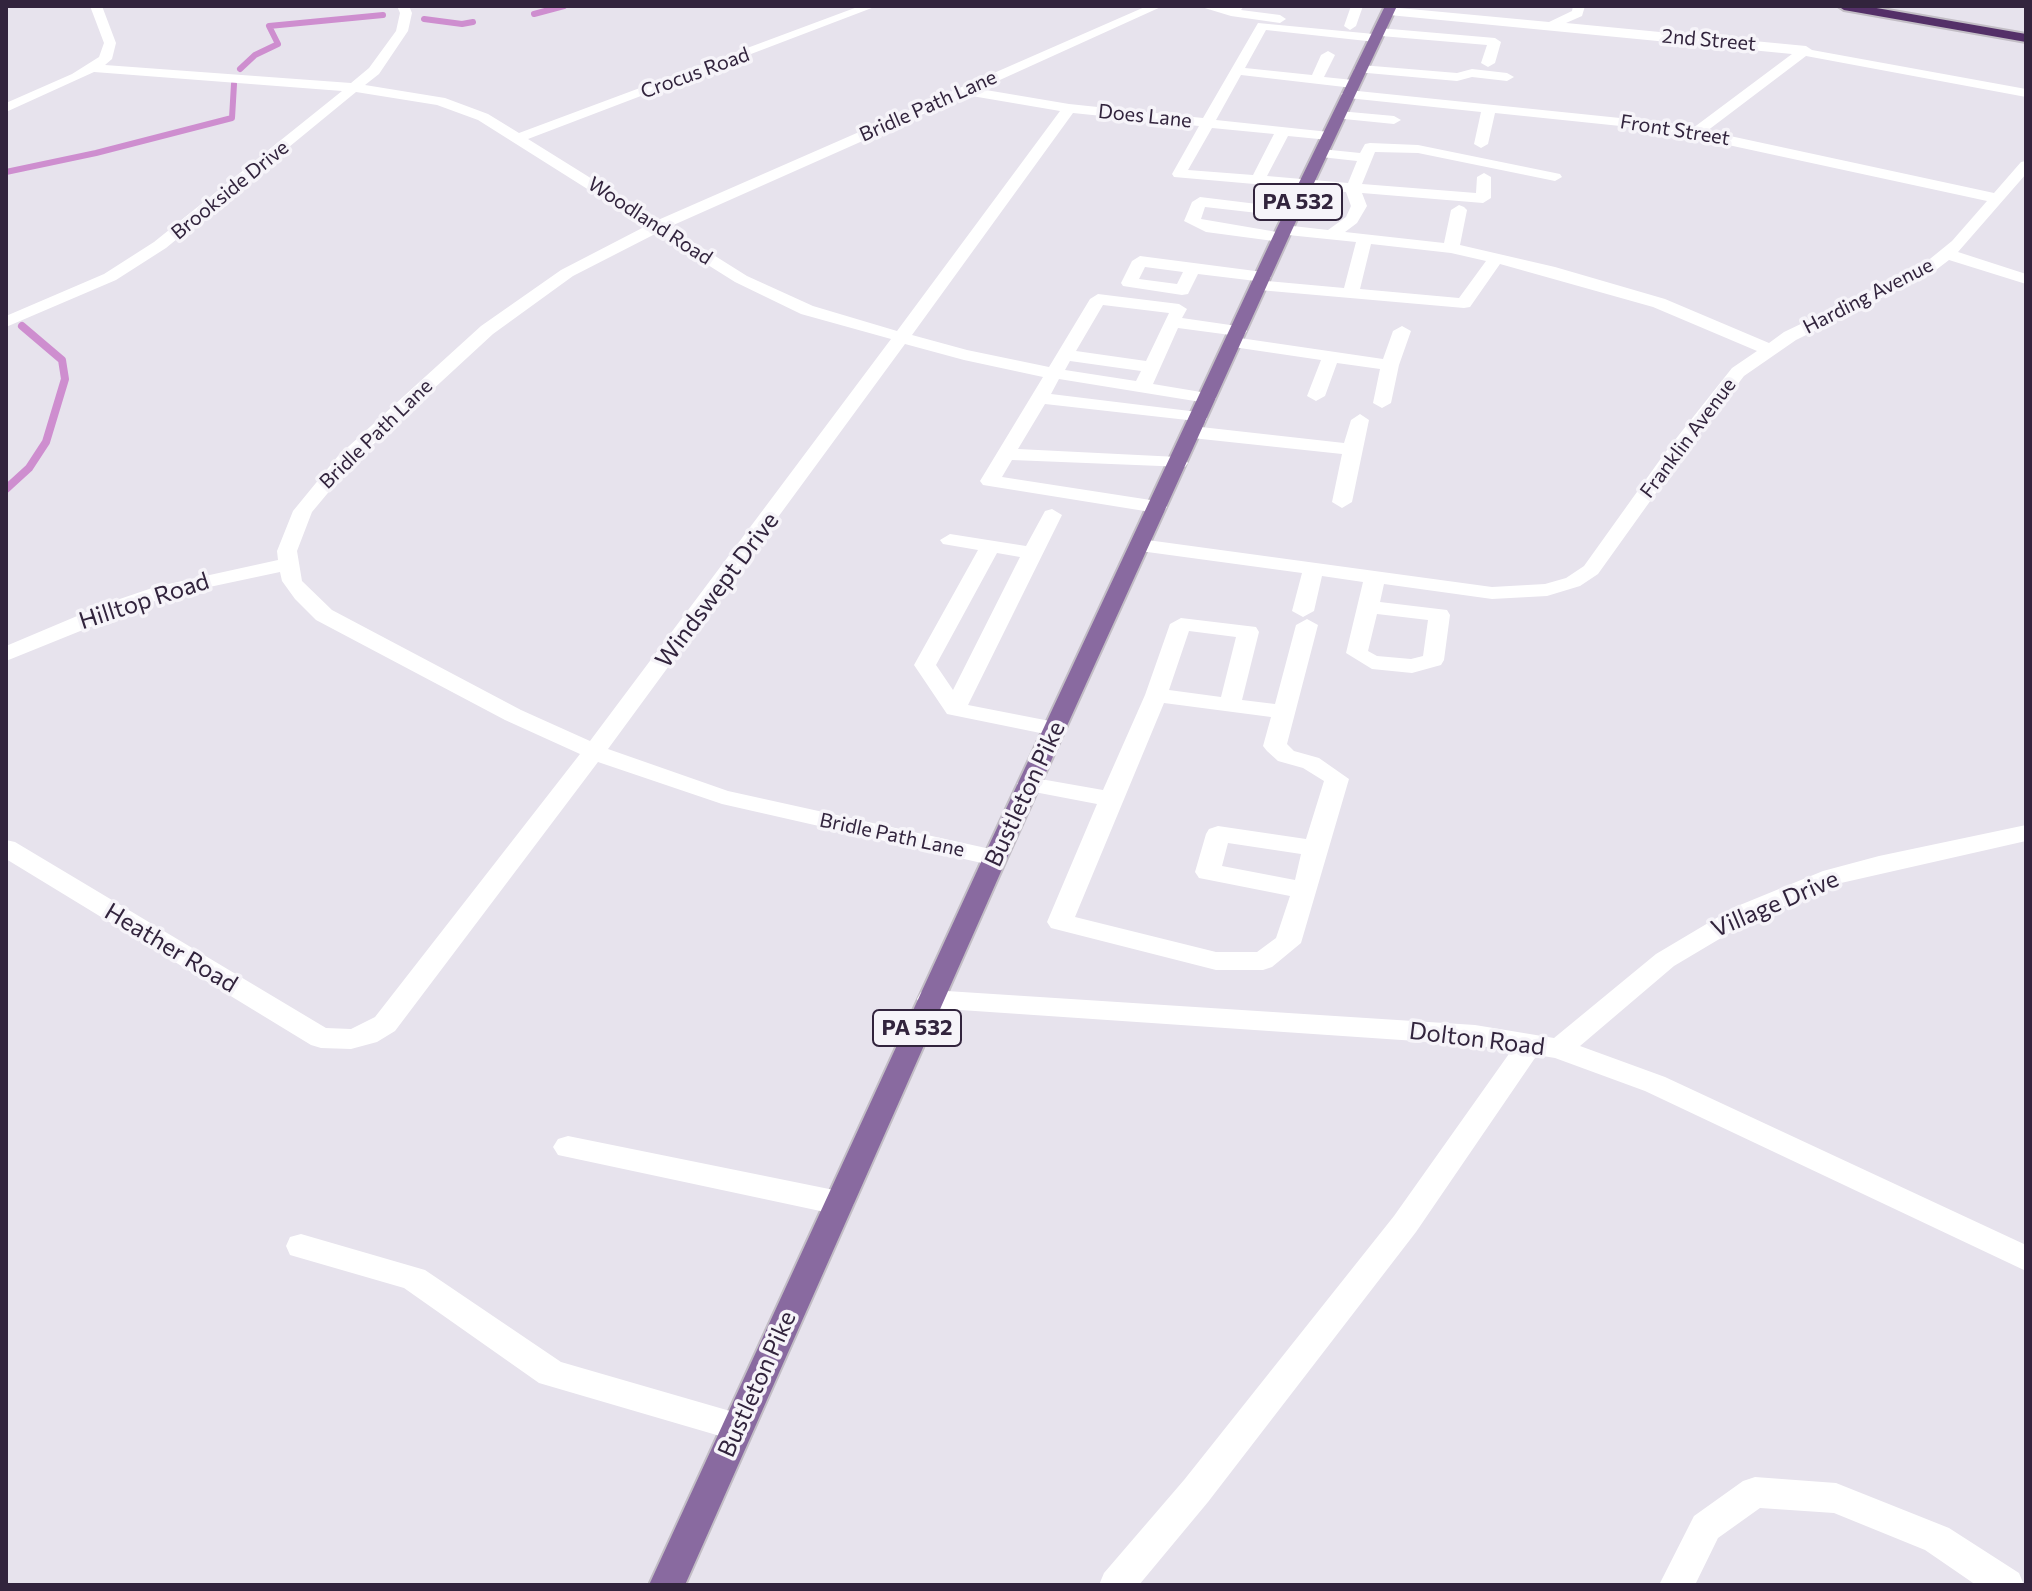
<!DOCTYPE html>
<style>
body{margin:0}
#map{position:relative;width:2032px;height:1591px;overflow:hidden;background:#e7e3ed;font-family:Commissioner,sans-serif}
canvas{display:block}
.frame{position:absolute;inset:0;border:8px solid #32243d;pointer-events:none}
</style>
<div id="map">
<canvas width="2032" height="1591"></canvas>
<div class="frame"></div>
</div>
<script>
const ctx = document.querySelector('canvas').getContext('2d');
ctx.lineJoin = 'round';
function poly(rows) {
  const path = new Path2D();
  for (const r of rows) {
    path.moveTo(r[0], r[1]);
    for (let i = 2; i < r.length; i += 2) path.lineTo(r[i], r[i + 1]);
  }
  return path;
}
function trace(path, color, width, dash) {
  ctx.strokeStyle = color;
  ctx.lineWidth = width;
  ctx.lineCap = dash ? 'butt' : 'round';
  ctx.setLineDash(dash || []);
  ctx.stroke(path);
}
function paint(path, color) {
  ctx.fillStyle = color;
  ctx.fill(path, 'evenodd');
}
function write(font, color, halo, rows, align = 'center') {
  ctx.font = font + ' Commissioner,sans-serif';
  ctx.lineWidth = 7;
  ctx.setLineDash([]);
  ctx.textBaseline = 'middle';
  ctx.strokeStyle = halo;
  ctx.fillStyle = color;
  for (const [text, x, y, turn = 0] of rows) {
    ctx.save();
    ctx.translate(x, y);
    ctx.rotate((+turn || 0) * Math.PI / 180);
    ctx.textAlign = isNaN(turn) ? turn : align;
    if (halo) ctx.strokeText(text, 0, 0);
    ctx.fillText(text, 0, 0);
    ctx.restore();
  }
}
trace(poly([
 [534,14,564,6],
 [424,19,462,24,473,22],
 [240,69,255,55,278,44,269,26,383,15],
 [6,172,96,153,232,118,234,84]
]), '#ce8ecf', 6);
trace(poly([
 [6,489,29,468,46,442,65,379,62,360,22,326]
]), '#ce8ecf', 8);
const major = poly([
 [1385,6,1397,6,1292,230,1007,858,685,1585,649,1585,983,858,1276,230,1385,6]
]);
const highway = poly([
 [1838,6,1865,6,2026,34,2026,42,1844,10,1838,6]
]);
trace(major, '#c2bdc5', 4);
trace(highway, '#c2bdc5', 4);
paint(poly([
 [90,6,102,6,116,43,112,59,105,65,351,83,369,68,396,31,400,13,397,6,409,6,412,13,408,31,379,74,365,85,445,98,488,114,519,133,860,6,877,6,528,139,658,220,1147,6,1163,6,980,89,1069,104,1203,118,1258,23,1374,34,1375,29,1379,28,1495,38,1501,42,1495,63,1488,67,1481,63,1487,45,1381,36,1381,41,1376,42,1266,30,1245,68,1312,75,1321,55,1328,51,1335,55,1324,77,1353,80,1360,84,1353,88,1241,75,1216,120,1329,132,1336,136,1329,140,1288,136,1267,176,1348,183,1357,161,1321,157,1314,153,1321,149,1360,153,1365,144,1370,143,1418,145,1560,174,1562,177,1555,181,1418,153,1375,152,1362,184,1476,193,1477,177,1484,173,1491,177,1491,198,1483,203,1362,193,1367,206,1357,223,1345,232,1444,243,1451,210,1459,205,1464,207,1467,210,1460,245,1555,267,1665,299,1769,343,1784,332,1920,267,1952,241,1987,201,1659,130,1495,113,1488,144,1481,148,1474,144,1481,112,1348,98,1341,94,1348,90,1659,122,1693,128,1792,54,1389,15,1383,11,1389,7,1549,22,1572,11,1573,6,1585,6,1582,16,1566,23,1806,46,1812,50,2026,89,2026,97,1806,56,1707,131,1994,193,2021,162,2026,161,2026,174,1958,252,2026,274,2026,284,1949,260,1932,273,1796,340,1744,376,1681,458,1598,574,1580,586,1547,596,1492,599,1384,584,1380,602,1447,610,1450,615,1444,660,1441,665,1412,673,1372,669,1346,653,1363,582,1322,576,1314,611,1303,617,1292,611,1302,573,1140,551,1130,545,1140,539,1492,587,1545,584,1566,578,1584,566,1667,450,1732,368,1757,351,1653,307,1500,264,1470,307,1464,308,1259,290,1251,285,1256,281,1198,274,1188,294,1182,295,1123,286,1121,283,1132,261,1140,256,1263,272,1271,277,1267,281,1344,288,1356,242,1288,235,1287,240,1281,242,1206,232,1184,221,1192,202,1200,197,1298,209,1301,212,1293,217,1205,207,1201,219,1277,232,1278,227,1284,225,1328,230,1346,217,1351,206,1346,192,1174,177,1172,174,1199,126,1073,113,912,335,967,350,1049,367,1090,299,1098,294,1179,304,1187,309,1182,318,1244,327,1247,331,1244,335,1238,336,1178,328,1153,384,1213,394,1216,398,1213,402,1207,403,1059,379,1051,394,1198,412,1207,418,1205,422,1045,404,1018,449,1178,457,1185,459,1188,463,1185,467,1012,460,1002,477,1157,501,1164,503,1167,507,1164,511,1157,513,983,485,980,481,1043,377,964,360,905,344,608,749,728,791,1004,852,1007,858,1004,864,995,866,722,804,598,762,395,1031,377,1042,351,1049,321,1048,311,1045,6,859,6,840,15,842,326,1028,351,1029,375,1017,580,754,505,720,316,620,295,599,282,581,280,572,167,596,6,661,6,646,108,603,155,587,278,560,277,551,293,511,338,456,481,326,561,270,646,226,478,120,437,105,356,92,166,248,116,280,6,327,6,316,104,274,154,242,342,91,94,72,6,112,6,103,72,74,99,57,104,43,90,6],
 [966,95,1060,111,897,331,813,306,747,276,669,227,966,95],
 [1212,128,1274,134,1253,175,1188,170,1212,128],
 [657,233,735,282,801,314,891,339,590,741,521,710,332,610,302,581,297,551,312,512,352,464,493,334,573,276,657,233],
 [1371,244,1451,253,1486,261,1459,298,1360,289,1371,244],
 [1145,267,1183,272,1177,284,1139,279,1145,267],
 [1103,305,1169,313,1146,361,1076,351,1103,305],
 [1070,361,1141,371,1136,381,1065,370,1070,361],
 [1377,614,1428,620,1423,656,1411,659,1377,656,1368,651,1377,614],
 [1198,6,1244,6,1241,10,1280,15,1286,19,1280,23,1231,16,1198,6],
 [1351,6,1363,6,1356,26,1350,30,1344,26,1351,6],
 [1361,65,1457,73,1472,69,1507,73,1514,77,1507,81,1472,77,1457,81,1356,72,1354,69,1361,65],
 [1339,111,1394,116,1401,120,1394,124,1334,118,1334,112,1339,111],
 [1402,326,1411,331,1399,365,1391,403,1382,408,1373,403,1380,369,1337,363,1325,396,1316,401,1307,396,1321,360,1233,347,1224,342,1233,337,1383,359,1393,331,1402,326],
 [1360,414,1369,420,1352,502,1342,508,1332,502,1342,454,1192,438,1183,432,1192,426,1344,443,1351,420,1360,414],
 [1052,509,1062,515,968,705,1055,722,1063,724,1067,729,1063,734,1055,736,947,714,914,665,978,550,943,544,940,540,950,534,1026,546,1045,511,1052,509],
 [997,553,1020,557,953,690,936,665,997,553],
 [1181,618,1256,627,1259,632,1242,700,1275,704,1296,625,1307,619,1318,625,1287,744,1294,751,1319,758,1349,779,1301,943,1272,967,1263,970,1216,970,1051,928,1047,922,1097,804,1029,791,1021,789,1017,784,1021,779,1029,777,1103,790,1145,695,1170,624,1181,618],
 [1189,631,1236,637,1221,697,1169,690,1189,631],
 [1164,703,1271,717,1263,746,1267,751,1278,761,1303,768,1324,781,1306,839,1218,826,1209,829,1206,834,1195,872,1199,878,1290,896,1276,938,1257,952,1216,952,1075,917,1164,703],
 [1228,843,1301,854,1295,880,1222,866,1228,843],
 [2026,825,2026,841,1841,883,1753,919,1674,966,1580,1046,1665,1077,2026,1245,2026,1271,1645,1091,1555,1058,1537,1055,1416,1232,1208,1502,1139,1585,1099,1585,1104,1573,1184,1480,1394,1216,1511,1051,1475,1045,931,1008,921,1006,917,999,921,992,931,990,1475,1025,1554,1038,1656,954,1735,907,1823,871,1879,856,2026,825],
 [568,1136,839,1191,850,1195,854,1203,850,1211,839,1215,558,1155,553,1147,558,1139,568,1136],
 [301,1234,425,1270,561,1362,737,1413,749,1417,754,1427,749,1437,737,1441,539,1383,404,1288,290,1255,286,1246,290,1237,301,1234],
 [1755,1477,1836,1483,1949,1528,2019,1573,2024,1585,1976,1585,1925,1550,1834,1513,1760,1508,1718,1538,1695,1585,1659,1585,1694,1516,1743,1481,1755,1477]
]), '#fff');
paint(major, '#896aa0');
paint(highway, '#543068');
write('20px', '#32243d', '#f6f4f9', [
 ["2nd Street",1709,40,5],
 ["Crocus Road",695,73,-20],
 ["Bridle Path Lane",928,106,-24],
 ["Does Lane",1145,116,6],
 ["Front Street",1675,130,9],
 ["Brookside Drive",230,190,-39],
 ["Woodland Road",650,221,33],
 ["Harding Avenue",1868,296,-27],
 ["Bridle Path Lane",376,434,-44],
 ["Franklin Avenue",1688,438,-53],
 ["Bridle Path Lane",892,835,12]
]);
for (const [x, y, w] of [
 [1298,202,88],
 [917,1028,88]
]) {
  const box = new Path2D();
  box.roundRect(x - w / 2, y - 18, w, 36, 6);
  ctx.fillStyle = '#f6f4f9';
  ctx.fill(box);
  trace(box, '#32243d', 2);
}
write('bold 22px', '#32243d', null, [
 ["PA 532",1298,202],
 ["PA 532",917,1028]
]);
write('24px', '#32243d', '#f6f4f9', [
 ["Windswept Drive",717,590,-53],
 ["Hilltop Road",144,601,-18],
 ["Bustleton Pike",1025,794,-65],
 ["Village Drive",1775,904,-23],
 ["Heather Road",171,948,31],
 ["Dolton Road",1477,1039,7],
 ["Bustleton Pike",757,1384,-66]
]);
</script>
